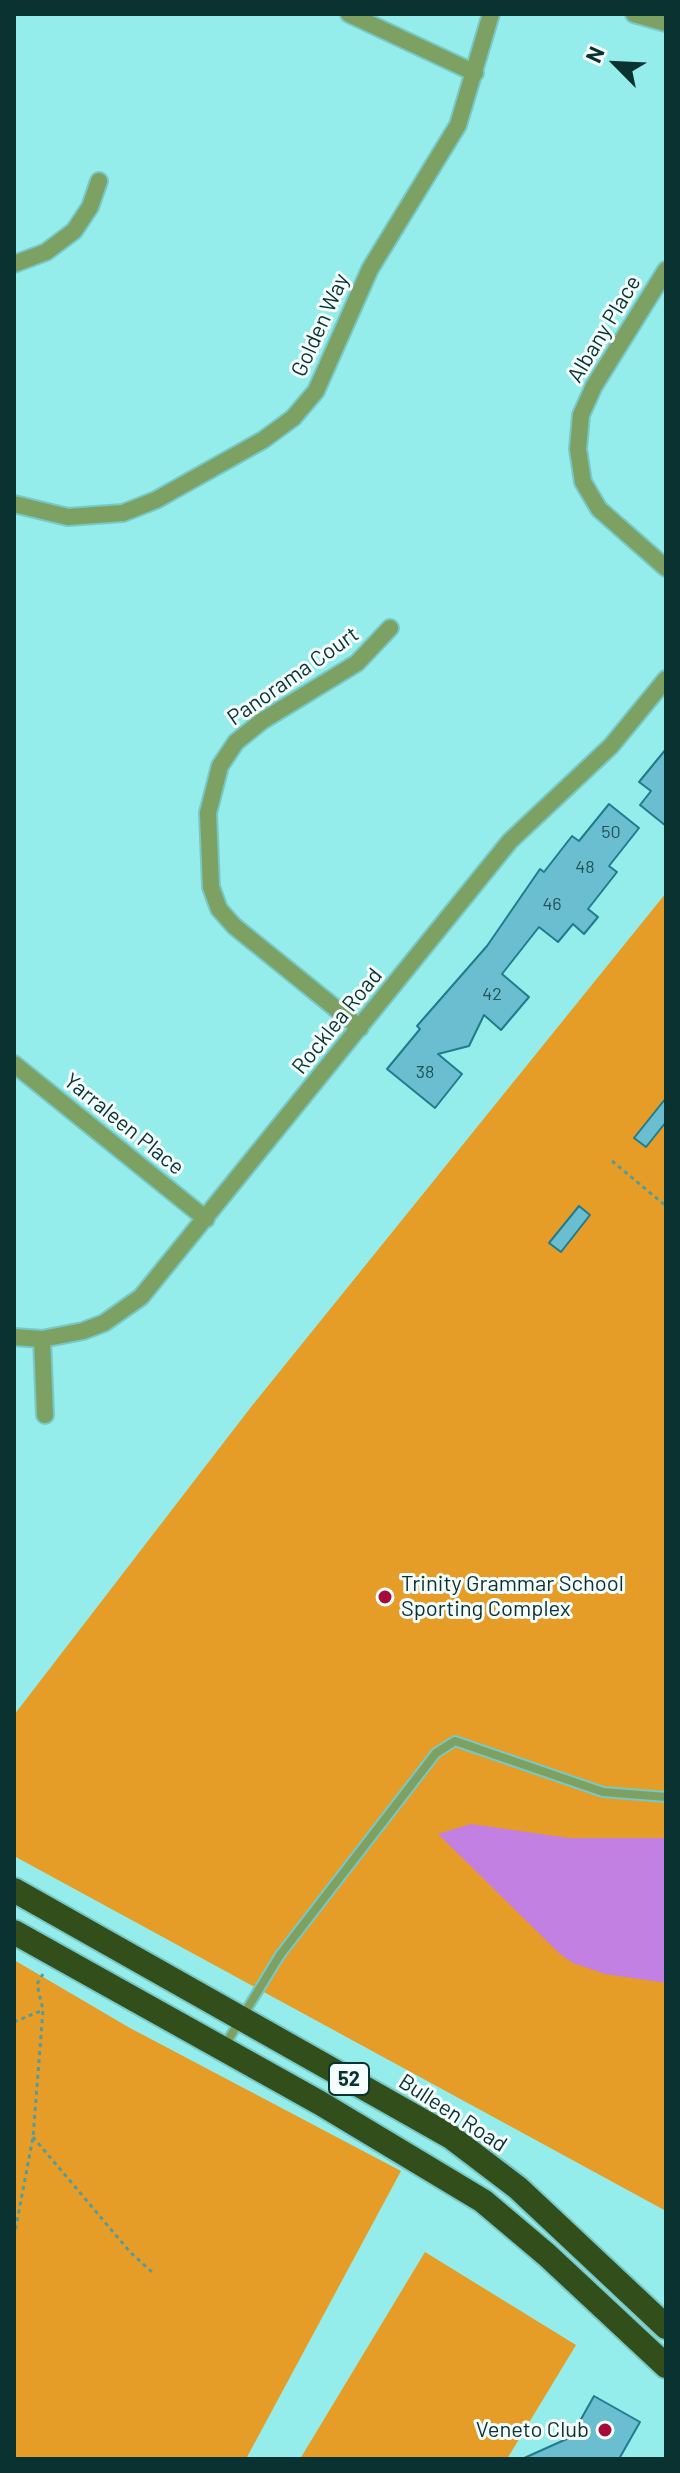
<!DOCTYPE html>
<style>
body{margin:0}
#map{position:relative;width:680px;height:2473px;overflow:hidden;background:#94edea;font-family:Barlow,sans-serif}
canvas{display:block}
.frame{position:absolute;inset:0;border:16px solid #093231;pointer-events:none}
.north{position:absolute;left:576px;top:24px;width:80px;height:80px;-webkit-text-stroke:6px #f5fefd;paint-order:stroke;rotate:294deg;font-size:22px;font-weight:700;line-height:32px;text-align:center;color:#093231}
.north::after{content:'';display:block;margin:auto;width:28px;height:36px;background:#093231;clip-path:polygon(50% 0,100% 100%,50% 72%,0 100%)}
</style>
<div id="map">
<canvas width="680" height="2473"></canvas>
<div class="frame"></div>
<div class="north">N</div>
</div>
<script>
const ctx = document.querySelector('canvas').getContext('2d');
ctx.lineJoin = 'round';
function paint(path, color) {
  ctx.fillStyle = color;
  ctx.fill(path, 'evenodd');
}
function poly(rows) {
  const path = new Path2D();
  for (const r of rows) {
    path.moveTo(r[0], r[1]);
    for (let i = 2; i < r.length; i += 2) path.lineTo(r[i], r[i + 1]);
  }
  return path;
}
function trace(path, color, width, dash) {
  ctx.strokeStyle = color;
  ctx.lineWidth = width;
  ctx.lineCap = dash ? 'butt' : 'round';
  ctx.setLineDash(dash || []);
  ctx.stroke(path);
}
function write(font, color, halo, rows, align = 'center') {
  ctx.font = font + ' Barlow,sans-serif';
  ctx.lineWidth = 6;
  ctx.setLineDash([]);
  ctx.textBaseline = 'middle';
  ctx.strokeStyle = halo;
  ctx.fillStyle = color;
  for (const [text, x, y, turn = 0] of rows) {
    ctx.save();
    ctx.translate(x, y);
    ctx.rotate((+turn || 0) * Math.PI / 180);
    ctx.textAlign = isNaN(turn) ? turn : align;
    if (halo) ctx.strokeText(text, 0, 0);
    ctx.fillText(text, 0, 0);
    ctx.restore();
  }
}
paint(poly([
 [666,893,666,2211,14,1856,14,1715,251,1407],
 [14,1960,130,2028,401,2171,246,2459,14,2459],
 [425,2252,576,2345,507,2459,300,2459]
]), '#e59d28');
paint(poly([
 [471,1824,569,1838,666,1838,666,1983,605,1974,573,1963,560,1954,438,1834]
]), '#c180e2');
const building = poly([
 [666,749,666,826,640,805,651,791,639,782,666,749],
 [609,804,639,828,609,866,617,872,588,909,598,917,584,934,573,924,558,942,539,927,502,974,529,997,501,1030,484,1015,469,1046,438,1054,462,1074,435,1108,387,1069,420,1029,417,1026,487,946,540,869,544,872,572,836,579,841,609,804],
 [666,1098,666,1122,646,1147,634,1138,666,1098],
 [579,1206,590,1215,561,1252,549,1243,579,1206],
 [594,2396,640,2422,619,2459,522,2459,571,2437,594,2396]
]);
paint(building, '#6abed0');
trace(building, '#1f7c8d', 2);
const lane = poly([
 [225,2045,280,1955,436,1753,455,1741,603,1792,666,1797]
]);
const street = poly([
 [349,14,475,73],
 [634,14,666,23],
 [14,264,46,252,74,231,90,207,99,181],
 [666,270,594,386,581,415,578,449,583,482,599,509,666,568],
 [14,504,68,517,123,513,156,500,263,440,293,418,316,391,370,269,458,125,491,14],
 [360,1028,234,926,219,909,211,887,208,813,220,766,236,742,262,721,357,663,390,628],
 [14,1064,206,1219],
 [14,1337,42,1339,83,1331,104,1323,141,1297,510,841,611,746,666,679],
 [42,1339,45,1415]
]);
const highway = poly([
 [14,1890,451,2137,518,2188,666,2327],
 [14,1932,320,2103,483,2201,547,2255,666,2366]
]);
trace(lane, '#78c8c5', 12);
trace(street, '#78c8c5', 20);
trace(highway, '#78c8c5', 28);
trace(poly([
 [612,1161,666,1206],
 [14,2022,43,2010],
 [33,2137,130,2252,154,2274],
 [14,2237,33,2137,43,2010,37,1984,43,1974]
]), '#579b98', 3, [4, 4]);
trace(lane, '#7ca163', 8);
trace(street, '#7ca163', 16);
trace(highway, '#324f1b', 24);
for (const [x, y, r, color] of [
 [385,1597,8,"#a50b3b"],
 [605,2430,8,"#a50b3b"]
]) {
  const dot = new Path2D();
  dot.arc(x, y, r, 0, 2 * Math.PI);
  ctx.fillStyle = color;
  ctx.fill(dot);
  trace(dot, '#f5fefd', 3);
}
write('18px', '#215559', null, [
 ["50",611,832],
 ["48",585,867],
 ["46",552,904],
 ["42",492,994],
 ["38",425,1072]
]);
for (const [x, y, w] of [
 [349,2079,40]
]) {
  const box = new Path2D();
  box.roundRect(x - w / 2, y - 16, w, 32, 6);
  ctx.fillStyle = '#f5fefd';
  ctx.fill(box);
  trace(box, '#093231', 2);
}
write('bold 20px', '#093231', null, [
 ["52",349,2079]
]);
write('22px', '#093231', '#f5fefd', [
 ["Golden Way",320,325,-66],
 ["Albany Place",604,329,-59],
 ["Panorama Court",293,676,-35],
 ["Rocklea Road",337,1021,-51],
 ["Yarraleen Place",124,1124,39],
 ["Bulleen Road",453,2113,33]
]);
write('22px', '#093231', '#f5fefd', [
 ["Trinity Grammar School",401,1584],
 ["Sporting Complex",401,1609],
 ["Veneto Club",589,2430,"right"]
], 'left');
</script>
